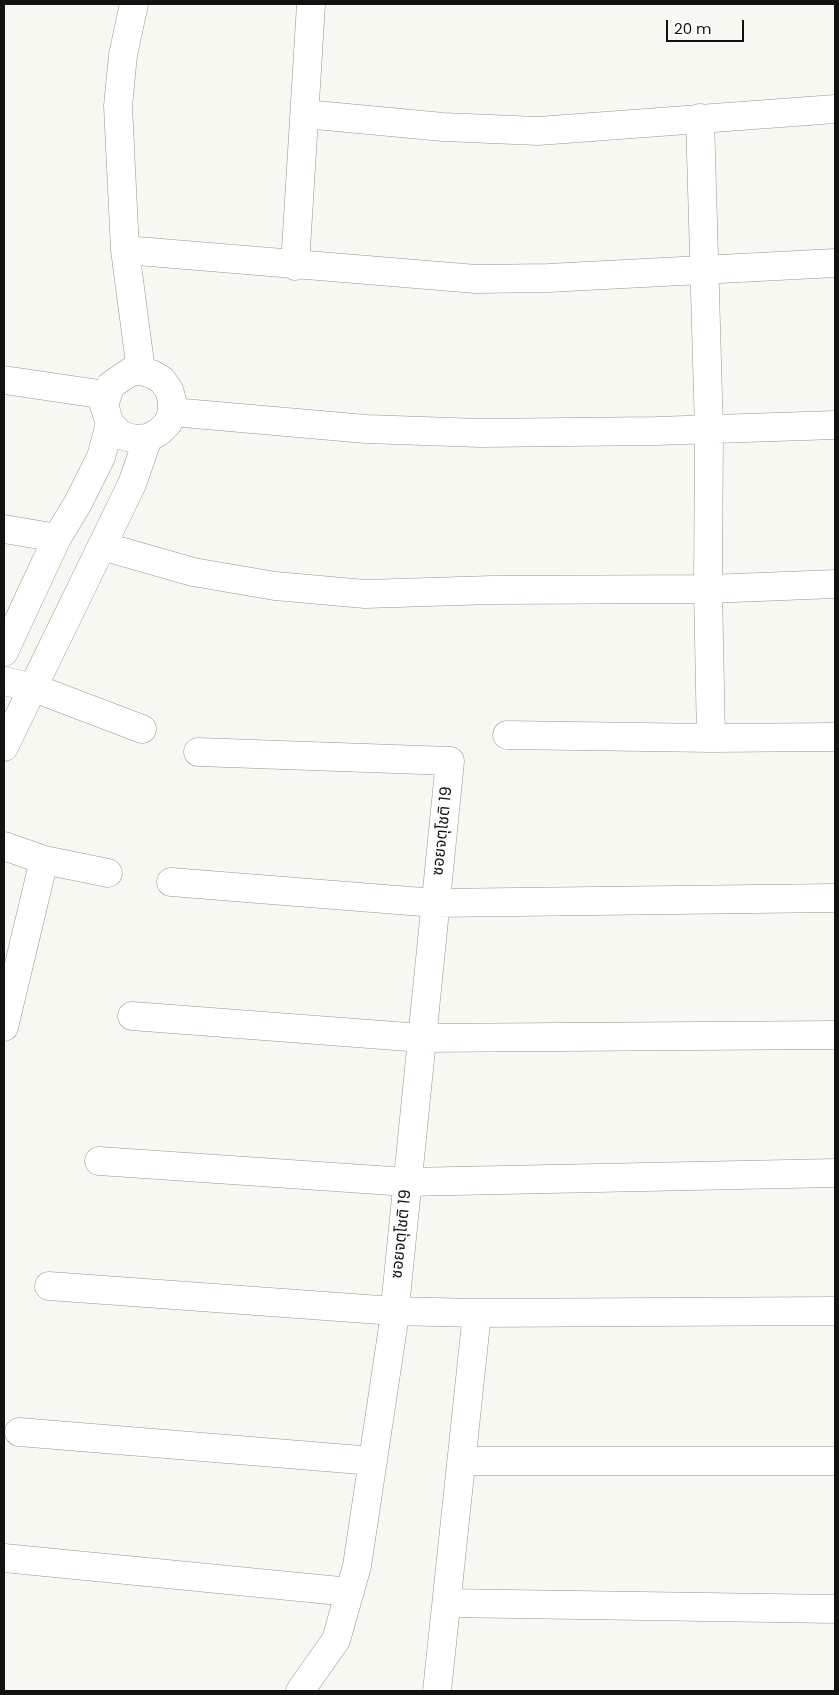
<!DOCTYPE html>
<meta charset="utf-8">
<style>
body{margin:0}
#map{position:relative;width:839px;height:1695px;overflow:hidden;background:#f7f8f1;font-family:Poppins,sans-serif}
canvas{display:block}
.frame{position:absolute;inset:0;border:5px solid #121310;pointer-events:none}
.scale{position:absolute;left:666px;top:20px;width:78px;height:22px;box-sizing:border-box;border:2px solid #121310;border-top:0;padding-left:6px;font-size:15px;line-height:18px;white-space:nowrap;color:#121310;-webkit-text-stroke:4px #fff;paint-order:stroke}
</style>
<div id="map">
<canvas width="839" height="1695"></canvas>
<div class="frame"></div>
<div class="scale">20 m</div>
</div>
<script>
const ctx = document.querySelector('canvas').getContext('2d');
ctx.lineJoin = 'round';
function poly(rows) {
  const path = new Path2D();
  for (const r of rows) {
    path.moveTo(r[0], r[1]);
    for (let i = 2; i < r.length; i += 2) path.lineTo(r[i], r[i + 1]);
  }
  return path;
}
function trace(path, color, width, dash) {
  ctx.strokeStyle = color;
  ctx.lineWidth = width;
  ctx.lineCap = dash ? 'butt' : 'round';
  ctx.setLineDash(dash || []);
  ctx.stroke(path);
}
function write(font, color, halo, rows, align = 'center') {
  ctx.font = font + ' Poppins,"Noto Sans Thai",sans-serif';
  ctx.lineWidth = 4.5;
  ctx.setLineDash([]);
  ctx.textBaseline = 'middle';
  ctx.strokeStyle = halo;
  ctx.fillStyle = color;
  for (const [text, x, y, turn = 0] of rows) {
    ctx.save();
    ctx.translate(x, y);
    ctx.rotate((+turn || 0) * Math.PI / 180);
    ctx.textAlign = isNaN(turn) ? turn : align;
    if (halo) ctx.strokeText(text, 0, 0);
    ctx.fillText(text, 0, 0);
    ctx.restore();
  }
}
const minor = poly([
 [134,4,123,55,118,106,125,250,141,371],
 [305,114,443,127,538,131,835,109],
 [700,118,709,430,708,589,711,738],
 [125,250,476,279,548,278,835,263],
 [295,266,311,4],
 [4,380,106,395],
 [172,412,366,429,480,433,656,431,835,425],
 [4,529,57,538],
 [102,546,193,572,275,586,365,594,492,590,708,589,835,584],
 [4,652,57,538,78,503,101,457,110,424,104,405,111,385,130,372,141,371,152,374,162,380,169,390,172,400,172,412,168,423,159,432,148,438,134,439,121,435,110,424],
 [4,681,34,688,142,729],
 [507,735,711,738,835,737],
 [4,747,132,484,148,438],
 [198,752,450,761,393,1327,357,1566,336,1640,300,1691],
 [4,846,44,860,108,873],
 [171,882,435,903,835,898],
 [132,1016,422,1038,835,1035],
 [4,1027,44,860],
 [99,1161,407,1182,835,1173],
 [49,1286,394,1311,477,1313,437,1691],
 [477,1313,835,1311],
 [19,1432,373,1461],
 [462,1461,835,1461],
 [4,1558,350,1592],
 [447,1603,835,1609]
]);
trace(minor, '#959690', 29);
trace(minor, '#fff', 28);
write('16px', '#121310', '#fff', [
 ["ซอยจตุโชติ 19",443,831,-84],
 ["ซอยจตุโชติ 19",402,1234,-84]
]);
</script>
